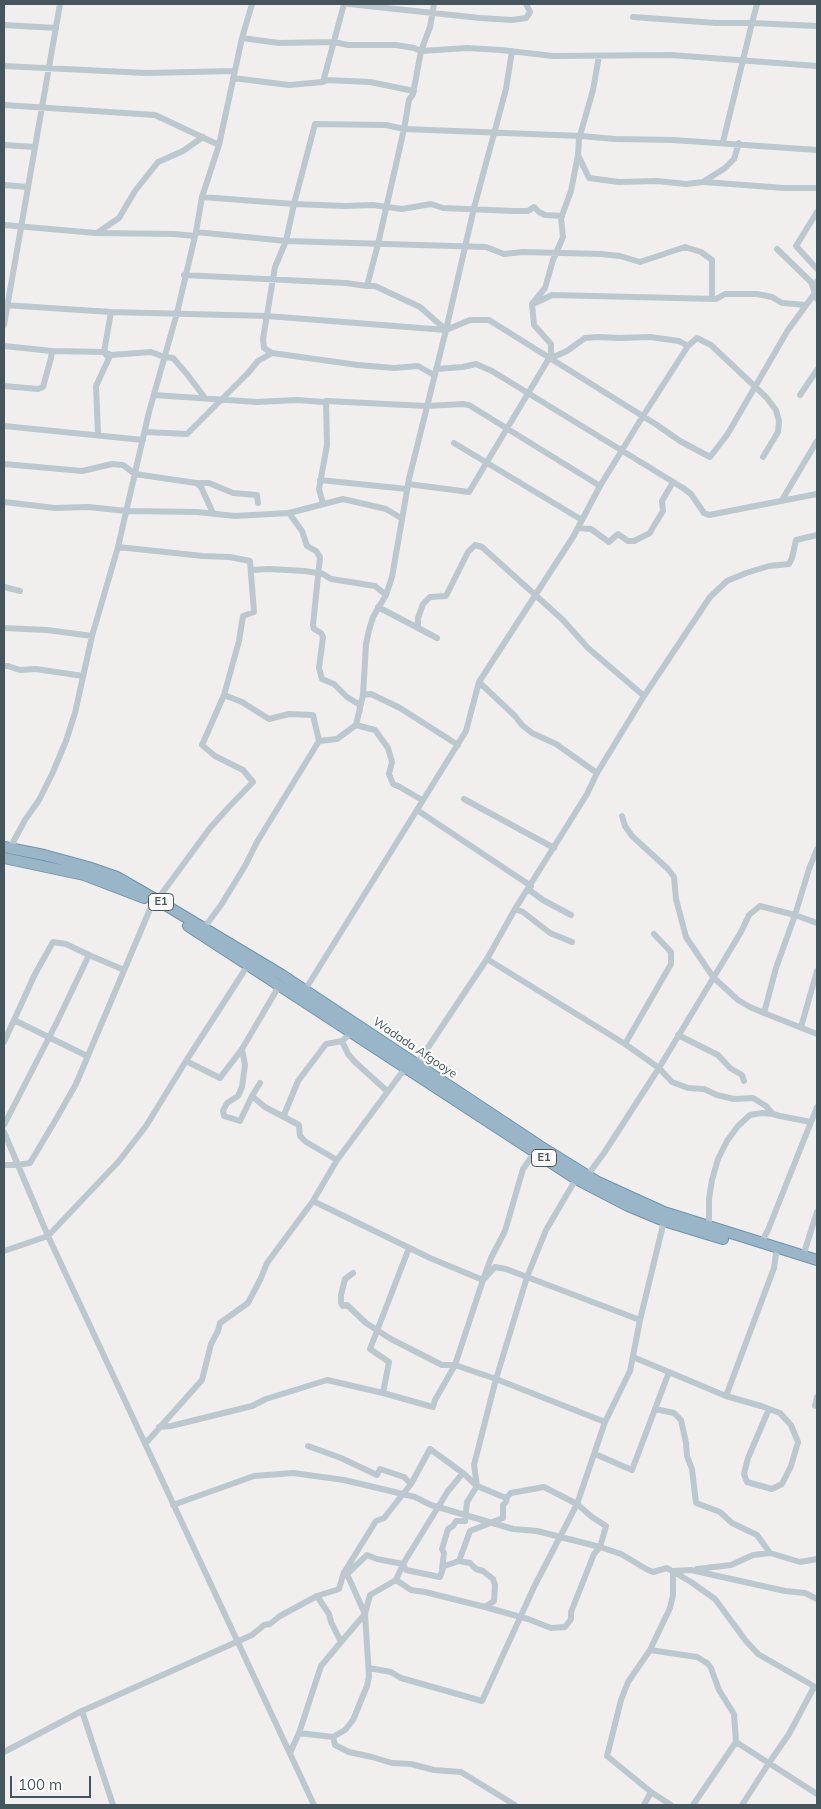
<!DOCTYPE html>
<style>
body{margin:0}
#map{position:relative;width:821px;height:1809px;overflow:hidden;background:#f1eeee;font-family:Mulish,sans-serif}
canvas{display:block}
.frame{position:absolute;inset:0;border:5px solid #45555c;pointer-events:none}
.scale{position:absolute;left:10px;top:1776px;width:81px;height:22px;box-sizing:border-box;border:2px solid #45555c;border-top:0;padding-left:6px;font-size:15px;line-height:18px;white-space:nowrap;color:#45555c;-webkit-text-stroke:4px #fff;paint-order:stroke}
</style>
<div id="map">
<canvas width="821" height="1809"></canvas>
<div class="frame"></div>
<div class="scale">100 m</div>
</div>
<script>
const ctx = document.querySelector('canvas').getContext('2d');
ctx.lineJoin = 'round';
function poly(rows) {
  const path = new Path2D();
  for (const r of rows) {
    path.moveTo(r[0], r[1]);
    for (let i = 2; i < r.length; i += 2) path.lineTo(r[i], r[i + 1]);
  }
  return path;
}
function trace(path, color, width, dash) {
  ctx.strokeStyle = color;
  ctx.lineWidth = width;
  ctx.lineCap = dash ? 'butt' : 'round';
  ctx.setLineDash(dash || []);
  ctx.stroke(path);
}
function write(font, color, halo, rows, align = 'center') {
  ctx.font = font + ' Mulish,sans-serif';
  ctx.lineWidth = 4;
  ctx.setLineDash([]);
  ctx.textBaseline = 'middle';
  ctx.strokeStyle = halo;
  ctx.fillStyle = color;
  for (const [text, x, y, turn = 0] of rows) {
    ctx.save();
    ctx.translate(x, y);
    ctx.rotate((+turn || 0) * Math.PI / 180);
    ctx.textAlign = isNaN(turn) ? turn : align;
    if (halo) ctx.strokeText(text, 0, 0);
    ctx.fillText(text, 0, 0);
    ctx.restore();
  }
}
const trunk = poly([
 [4,847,44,855,88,867,117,877,157,900,282,975,540,1146,598,1182,664,1212,817,1260],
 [4,858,84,875,144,898],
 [188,926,576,1179,628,1206,664,1221,723,1239]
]);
trace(trunk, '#6e94ab', 12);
trace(poly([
 [349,4,480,18,512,20,526,18,530,12,526,4],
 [434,4,430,27,421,51,413,94,409,100,404,129,378,244,367,286,375,286,420,307,446,330],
 [757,4,752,23,817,26],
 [633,17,716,23,752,23,723,142],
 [4,25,56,28],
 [242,38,279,43,334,42,348,45,396,45,414,48,421,51,467,48,501,50,553,56,671,55,817,66],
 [4,66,146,73,234,71],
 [233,78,289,85,323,82,326,80,370,82,414,91],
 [323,82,344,4],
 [4,105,155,115,219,145],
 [4,145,35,147],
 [578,155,589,178,619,182,657,181,686,184,703,182,725,168,734,159,739,143],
 [704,182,784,188,817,188],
 [4,185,28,187],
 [202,197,294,204,346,206,373,205,402,209,431,204,443,208,514,211,528,211,534,207,539,212,545,215,562,216],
 [817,212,796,246,817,269],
 [4,225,96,233,174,234,195,236],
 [196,232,286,241,486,247,504,254,523,252,601,254,620,256,640,262,685,247,701,252,712,260,712,299],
 [97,233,119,218,135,191,158,162,183,151,203,137],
 [777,249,811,282,817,299],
 [184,275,346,283,367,286],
 [533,304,552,295,716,299,725,294,757,294,772,297,782,303,806,305],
 [4,305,111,312,267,316,446,330,470,320,489,320,657,425,680,441,710,457,727,435,788,330,815,293,817,281],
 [4,325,60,4],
 [4,346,52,351,104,352,111,355,151,352,164,357,173,358,187,374,205,398],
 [549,359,567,351,585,338,598,337,619,338,650,337,679,341,688,346],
 [436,369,463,367,476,364,492,371,683,488,691,494,704,513,709,515,817,494],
 [434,375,418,366,394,368,358,365,272,353,264,348,263,339,275,267,286,241,294,204,315,124,386,125,404,129,581,136,615,139,673,140,817,150],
 [4,386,38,389,43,387,51,358,52,351],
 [154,395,257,402,297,400,323,402,326,401,426,406,463,404,469,405,600,486],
 [800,395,817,370],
 [4,426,143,440],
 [145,432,187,434,248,373,258,361,272,353],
 [98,434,96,386,109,358,104,352,111,312],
 [454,443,582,520],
 [4,464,82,471,112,464,123,465,135,474,196,483,209,483,233,493,257,495,258,503],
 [320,480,407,489],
 [196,483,201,487,213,513],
 [408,484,469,492,551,355,551,344,534,325,532,304,545,288,553,260,563,237,561,218,571,191,578,155,579,139,593,90,599,56],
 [782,500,817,441],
 [4,502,55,508,88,507,127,511,197,512,235,516,289,513,343,499,386,509,401,518],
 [323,504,319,489,327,445,326,401],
 [289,513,302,531,307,546,316,551,320,557,313,625,314,629,321,633,323,637,319,668,322,679,334,684,347,697,360,705,360,710],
 [578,528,591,529,609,542,618,534,628,541,634,541,650,533,652,529,663,511,662,501,673,482],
 [118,547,203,556,230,557,250,561,254,612,243,616,239,641,224,695,242,702,269,719,289,714,313,715,319,741,337,739,356,725,363,695,366,644,369,630,373,617,386,595,392,577,409,479,446,330,474,208,506,89,512,51],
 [251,570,269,569,305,571,323,574,331,579,375,586,386,595],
 [4,587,20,591],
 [378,607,437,638],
 [4,628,47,630,92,636],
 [418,628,418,618,423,604,430,597,446,596,468,552,475,545,482,547,563,620,588,648,644,696],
 [4,666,8,666,20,670,36,669,83,676],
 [479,682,515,716,522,725,532,733,556,744,597,773],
 [363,695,371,694,400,708,458,745],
 [356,725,375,730,388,748,392,762,389,774,393,784,400,787,422,800],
 [464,799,554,848],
 [417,810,531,886],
 [622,816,625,826,632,836,668,869,674,877,676,899,686,937,713,977,738,1000,750,1007,764,1013],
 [10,848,25,820,39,800,53,772,66,741,75,713,92,636,118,547,149,412,177,313,196,232,202,197,219,145,242,38,252,4],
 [817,849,809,869,795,915,817,923],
 [528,889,543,900,571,915],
 [157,900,210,828,228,808,253,782,243,770,215,756,202,745,224,695],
 [515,909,523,912,550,933,572,942],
 [204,928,221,905,245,866,257,842,319,741],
 [487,959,625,1044,659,1068,672,1082,688,1088,704,1089,717,1095,734,1099,753,1098,766,1106,773,1114,780,1116,811,1122],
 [305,990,466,731,479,682,573,537,600,486,643,416,688,346,697,338,711,345,766,397,776,410,779,421,778,432,763,457],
 [14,1020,87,1056],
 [801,1027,817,971],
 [678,1035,718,1055,730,1068,742,1075,744,1081],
 [342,1041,348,1054,355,1062,387,1091],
 [4,1042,35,974,53,942,66,944,89,955],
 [625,1044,671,964,671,952,654,934],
 [242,1049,245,1065,242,1087,238,1096,227,1103,223,1111,224,1116,240,1121,252,1096],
 [186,1061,248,965],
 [417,1064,487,959,515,909,587,794,597,773,644,696,710,597,727,581,746,573,769,566,789,564,792,558,796,540,817,535],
 [260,1083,252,1096,265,1107,284,1117],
 [4,1125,57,1022,89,955,124,970],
 [4,1132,48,1236,314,1805],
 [535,1152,523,1169,505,1231,491,1258,483,1280,495,1267,506,1269,640,1320],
 [337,1160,306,1142,300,1136,299,1125,284,1117,284,1115,298,1081,326,1044,342,1041,352,1032],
 [4,1165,18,1165,30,1163,55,1121,76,1084,153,902],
 [587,1176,604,1153,659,1068,741,932,749,915,760,906,795,915,776,968,764,1013,817,1034],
 [709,1227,709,1199,712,1180,718,1159,727,1141,738,1126,750,1115,762,1113,773,1114],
 [761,1243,768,1230,817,1107],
 [4,1251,48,1236,119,1161,146,1126,186,1061,220,1078,242,1049,279,986],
 [803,1256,817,1212],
 [353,1273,345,1279,341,1295,341,1303,343,1306,347,1305,366,1323,391,1339,442,1365,455,1365,496,1379,605,1422],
 [633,1357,726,1396,761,1406,780,1413,791,1425,798,1442,791,1466,782,1484,772,1489,747,1482,744,1474,748,1458,769,1409],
 [383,1393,389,1362,370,1349,409,1248],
 [726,1396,774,1268,776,1254],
 [815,1406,817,1397],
 [655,1409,674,1413,681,1420,686,1443,687,1456,692,1469,696,1503,720,1512,732,1523,757,1535,770,1553],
 [159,1427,171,1426,252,1406,266,1399,327,1380,383,1393,433,1407,435,1400,455,1365,483,1280,430,1258,313,1201],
 [145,1444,202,1380,211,1344,218,1331,220,1323,248,1303,261,1278,267,1263,313,1201,337,1160,406,1067],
 [308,1446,341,1458,377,1475,380,1469,404,1477,411,1484,430,1449,463,1473,477,1486,506,1498],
 [595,1454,632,1470,669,1372],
 [173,1505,254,1476,293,1473,344,1480,382,1489,415,1497,431,1505,513,1529,537,1531,600,1547,621,1554,648,1570,653,1572,667,1568,691,1582,715,1599,746,1641,758,1654,817,1688],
 [459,1561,470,1531,503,1518,503,1505,506,1502,507,1497,511,1493,544,1487,577,1504,592,1517,606,1526,600,1547,594,1554,571,1612,571,1619,565,1627,551,1628,528,1619,485,1607],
 [442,1569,444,1553,442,1549,448,1529,453,1526,456,1521,465,1521,467,1502,477,1486,474,1465,496,1379,527,1277,546,1230,576,1179],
 [697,1569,731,1565,753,1555,770,1553,800,1562,817,1559],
 [345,1571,376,1521,384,1518,411,1484],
 [673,1571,691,1570,785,1591,805,1593,817,1599],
 [341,1642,365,1614,370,1595,396,1580,403,1564,448,1491,463,1473],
 [650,1650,697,1657,707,1663,711,1668,719,1690,734,1714,736,1742,817,1794],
 [369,1668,391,1672,401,1678,482,1701,534,1587,577,1504,605,1422,630,1371,640,1320,664,1221],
 [82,1711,113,1805],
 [299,1733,333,1737,345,1730,353,1720,367,1686,369,1677,365,1614,347,1574],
 [333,1737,335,1745,349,1752,372,1757,392,1763,411,1764,434,1770,461,1772,515,1805],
 [4,1752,82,1711,252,1635,264,1625,270,1624,280,1616,317,1596,339,1589,344,1572,347,1574,367,1555,377,1559,403,1564,406,1570,440,1577,444,1566,459,1561,470,1563,476,1569,483,1571,493,1579,495,1585,494,1601,485,1607,425,1592,411,1590,396,1580],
 [290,1753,299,1733,321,1666,341,1642,331,1622,329,1614,317,1596],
 [644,1805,651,1792],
 [671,1805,651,1792,607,1756,621,1700,628,1682,650,1650,670,1608,673,1595,673,1571],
 [693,1805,736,1742],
 [742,1805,769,1763,789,1734,814,1687]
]), '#bbc8ce', 6);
trace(trunk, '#98b6c8', 10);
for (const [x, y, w] of [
 [161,902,25],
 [544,1158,25]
]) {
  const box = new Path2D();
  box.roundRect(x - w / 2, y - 8.5, w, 17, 4);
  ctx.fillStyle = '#fff';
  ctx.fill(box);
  trace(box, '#45555c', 1);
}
write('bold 11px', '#45555c', null, [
 ["E1",161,902],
 ["E1",544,1158]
]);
write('12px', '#45555c', '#fff', [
 ["Wadada Afgooye",415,1048,34]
]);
</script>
